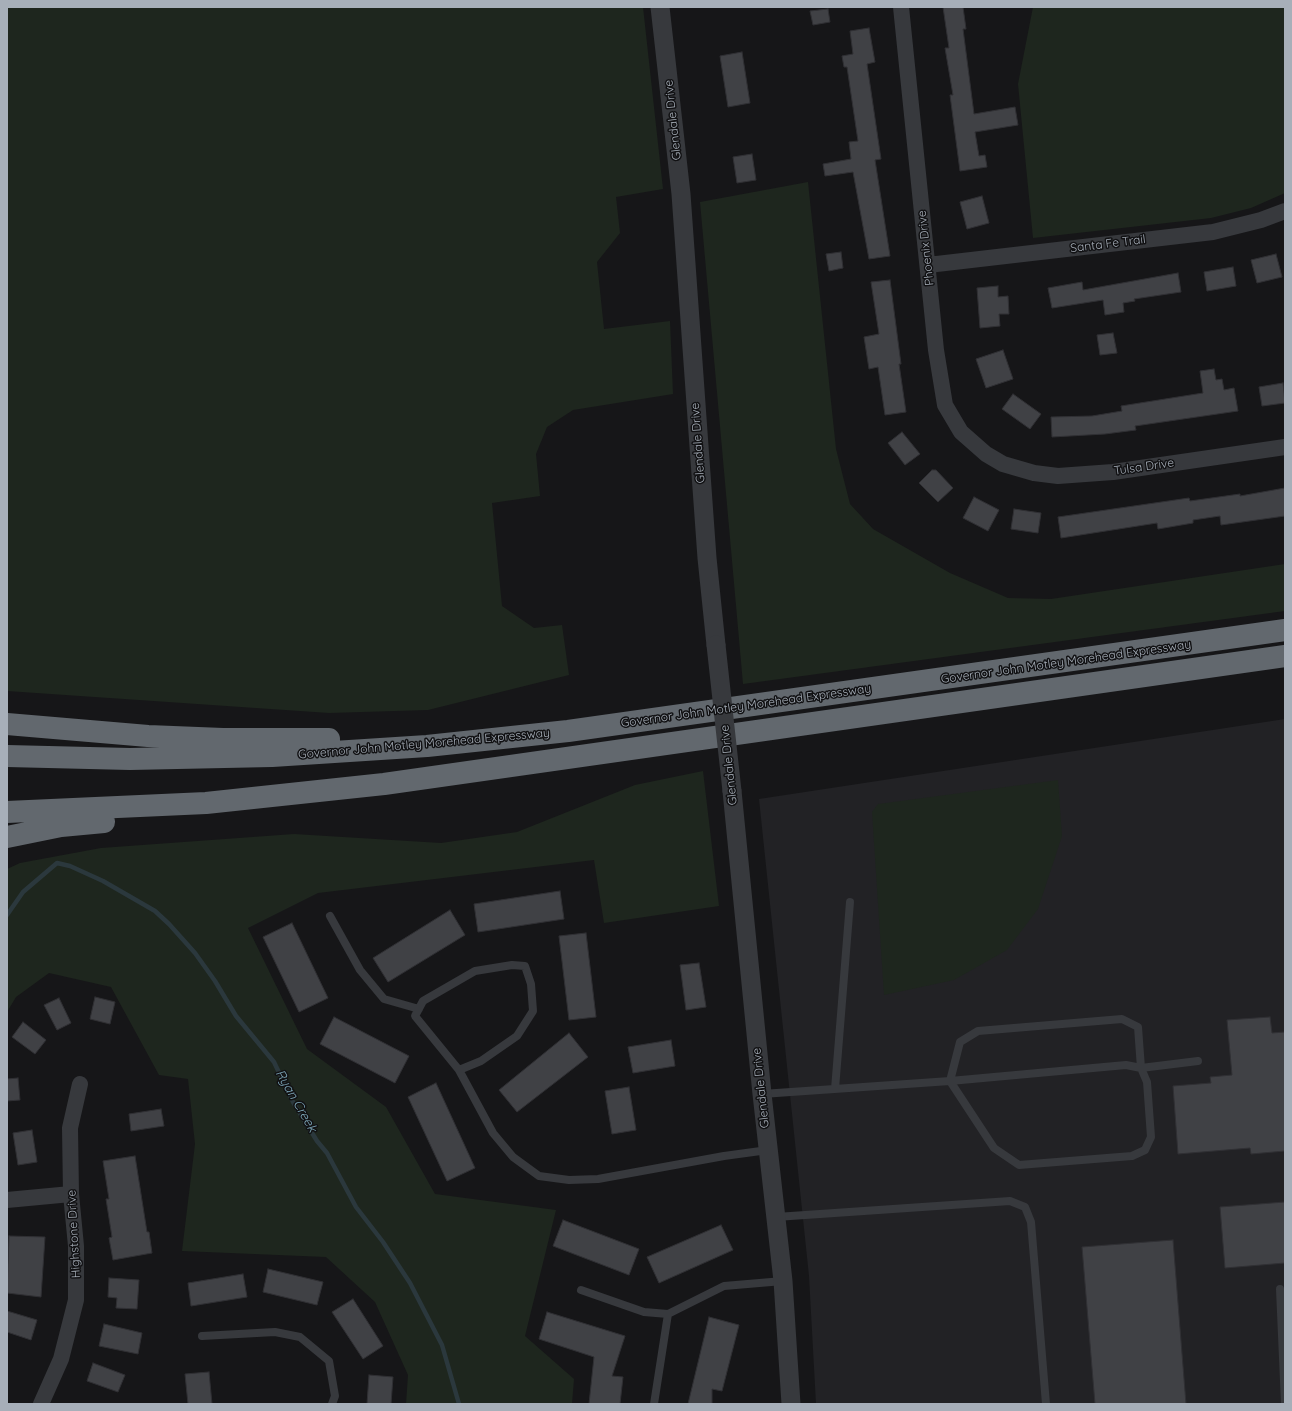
<!DOCTYPE html>
<style>
body{margin:0}
#map{position:relative;width:1292px;height:1411px;overflow:hidden;background:#161618;font-family:Quicksand,sans-serif}
canvas{display:block}
.frame{position:absolute;inset:0;border:8px solid #a7afb9;pointer-events:none}
</style>
<div id="map">
<canvas width="1292" height="1411"></canvas>
<div class="frame"></div>
</div>
<script>
const ctx = document.querySelector('canvas').getContext('2d');
ctx.lineJoin = 'round';
function paint(path, color) {
  ctx.fillStyle = color;
  ctx.fill(path, 'evenodd');
}
function poly(rows) {
  const path = new Path2D();
  for (const r of rows) {
    path.moveTo(r[0], r[1]);
    for (let i = 2; i < r.length; i += 2) path.lineTo(r[i], r[i + 1]);
  }
  return path;
}
function trace(path, color, width, dash) {
  ctx.strokeStyle = color;
  ctx.lineWidth = width;
  ctx.lineCap = dash ? 'butt' : 'round';
  ctx.setLineDash(dash || []);
  ctx.stroke(path);
}
function write(font, color, halo, rows, align = 'center') {
  ctx.font = font + ' Quicksand,sans-serif';
  ctx.lineWidth = 3;
  ctx.setLineDash([]);
  ctx.textBaseline = 'middle';
  ctx.strokeStyle = halo;
  ctx.fillStyle = color;
  for (const [text, x, y, turn = 0] of rows) {
    ctx.save();
    ctx.translate(x, y);
    ctx.rotate((+turn || 0) * Math.PI / 180);
    ctx.textAlign = isNaN(turn) ? turn : align;
    if (halo) ctx.strokeText(text, 0, 0);
    ctx.fillText(text, 0, 0);
    ctx.restore();
  }
}
paint(poly([
 [1285,719,1285,1404,816,1404,809,1276,759,799]
]), '#222225');
paint(poly([
 [7,7,643,7,663,189,616,197,620,233,597,262,604,329,670,321,673,394,573,410,547,427,536,454,540,496,492,503,502,606,534,628,562,625,569,675,428,710,329,713,7,691],
 [1033,7,1285,7,1285,193,1251,208,1211,218,1033,238,1018,84],
 [808,182,836,449,850,504,873,529,950,573,1008,598,1051,599,1285,564,1285,611,743,684,700,202],
 [703,771,719,906,604,923,594,860,318,893,248,928,307,1049,386,1107,435,1194,556,1210,525,1336,574,1379,572,1404,406,1404,408,1375,375,1302,326,1257,182,1251,195,1144,188,1079,159,1075,111,987,49,973,16,997,7,1012,7,869,20,863,101,848,294,834,441,843,517,832,635,785],
 [1058,780,1062,836,1038,909,1007,950,954,980,884,995,872,812,878,804]
]), '#1e261e');
trace(poly([
 [7,915,23,892,57,863,70,866,103,881,155,911,169,924,195,953,215,981,236,1016,274,1062,293,1102,317,1141,327,1153,356,1207,383,1242,410,1283,442,1345,459,1404]
]), '#2b383d', 4.5);
const building = poly([
 [943,7,963,7,966,29,963,29,974,114,1015,107,1018,125,975,132,979,156,985,155,987,167,960,171,950,95,953,95,945,48,949,48,943,7],
 [828,9,830,22,813,25,810,11,828,9],
 [869,28,875,62,867,64,881,159,875,160,890,256,869,259,853,172,825,176,823,164,851,159,849,142,858,141,847,67,844,67,842,56,853,54,850,31,869,28],
 [742,52,750,103,728,107,720,56,742,52],
 [752,154,756,180,737,183,733,157,752,154],
 [982,196,989,223,967,229,960,202,982,196],
 [841,252,843,268,829,271,826,254,841,252],
 [1276,254,1282,277,1257,283,1251,260,1276,254],
 [1233,267,1236,286,1207,291,1204,272,1233,267],
 [1178,273,1181,292,1134,299,1135,301,1123,303,1124,312,1105,315,1103,300,1052,308,1048,288,1082,282,1083,290,1178,273],
 [890,280,901,364,899,364,906,412,885,415,878,367,869,369,864,337,879,334,871,282,890,280],
 [998,286,998,297,1008,296,1009,314,999,314,1000,326,980,328,977,288,998,286],
 [1113,333,1117,353,1100,355,1097,335,1113,333],
 [1003,350,1013,379,986,388,976,359,1003,350],
 [1214,369,1216,380,1222,379,1224,390,1234,388,1238,411,1135,426,1136,430,1105,434,1052,437,1051,417,1092,416,1122,411,1121,406,1203,393,1200,371,1214,369],
 [1283,383,1285,403,1262,406,1259,387,1283,383],
 [1013,394,1041,414,1030,429,1002,409,1013,394],
 [902,432,920,454,905,465,888,443,902,432],
 [932,470,936,470,953,488,938,502,919,483,932,470],
 [1285,488,1285,516,1221,525,1220,516,1193,520,1193,523,1158,529,1157,523,1061,538,1058,517,1189,498,1190,501,1240,494,1240,496,1285,488],
 [974,497,999,510,988,531,963,518,974,497],
 [1014,509,1041,513,1038,533,1011,529,1014,509],
 [560,891,564,919,478,932,474,904,560,891],
 [450,910,465,935,388,982,373,958,450,910],
 [292,923,328,998,299,1012,263,937,292,923],
 [586,933,596,1017,569,1020,559,936,586,933],
 [699,963,706,1007,686,1010,680,965,699,963],
 [95,997,115,1002,110,1024,90,1019,95,997],
 [59,998,71,1023,57,1030,44,1005,59,998],
 [334,1017,409,1056,395,1083,320,1044,334,1017],
 [1270,1017,1272,1033,1285,1032,1285,1151,1251,1154,1250,1148,1178,1154,1173,1086,1211,1083,1210,1077,1232,1075,1227,1020,1270,1017],
 [23,1022,46,1040,35,1054,12,1037,23,1022],
 [569,1033,588,1057,517,1112,499,1090,569,1033],
 [671,1040,675,1066,633,1073,628,1047,671,1040],
 [18,1078,20,1100,7,1101,7,1079,18,1078],
 [436,1083,475,1168,447,1181,408,1097,436,1083],
 [629,1087,636,1130,612,1134,605,1091,629,1087],
 [161,1109,164,1126,131,1131,129,1114,161,1109],
 [32,1130,37,1162,18,1165,13,1133,32,1130],
 [135,1156,147,1232,149,1232,152,1253,113,1260,109,1238,112,1237,106,1199,109,1199,103,1161,135,1156],
 [1285,1202,1285,1263,1225,1268,1220,1207,1285,1202],
 [563,1220,639,1249,629,1275,553,1246,563,1220],
 [721,1225,733,1250,659,1283,647,1257,721,1225],
 [9,1236,45,1237,41,1297,7,1293,9,1236],
 [1173,1240,1186,1404,1095,1404,1082,1247,1173,1240],
 [268,1269,323,1282,317,1305,263,1292,268,1269],
 [243,1274,247,1297,191,1306,188,1283,243,1274],
 [109,1278,139,1280,137,1309,116,1308,117,1298,108,1297,109,1278],
 [353,1299,383,1346,363,1359,332,1312,353,1299],
 [7,1311,37,1320,31,1340,7,1332,7,1311],
 [547,1312,625,1336,612,1376,623,1377,620,1404,589,1404,594,1357,539,1339,547,1312],
 [709,1317,739,1325,722,1391,712,1389,712,1404,688,1404,709,1317],
 [104,1324,142,1333,138,1354,99,1346,104,1324],
 [93,1363,125,1375,118,1392,87,1381,93,1363],
 [209,1372,212,1404,188,1404,185,1374,209,1372],
 [369,1375,393,1377,391,1404,367,1404,369,1375]
]);
paint(building, '#404145');
trace(building, '#303034', 1);
trace(poly([
 [330,916,360,970,384,999,419,1009],
 [459,1070,481,1061,517,1036,533,1011,531,984,525,966,512,965,475,971,423,1001,415,1016,459,1070,493,1133,513,1157,539,1176,569,1180,598,1179,724,1156,768,1150],
 [835,1089,850,902],
 [762,1094,950,1081,994,1148,1019,1165,1132,1156,1145,1150,1151,1137,1147,1082,1141,1068,1126,1065,950,1081,960,1042,978,1031,1122,1019,1138,1027,1141,1068,1198,1061],
 [776,1217,1010,1201,1025,1207,1031,1222,1046,1404],
 [1280,1289,1285,1404],
 [581,1290,644,1312,668,1314],
 [202,1336,275,1332,300,1337,329,1361,335,1396,332,1404],
 [654,1404,668,1314,724,1286,783,1281]
]), '#37393d', 8);
trace(poly([
 [901,7,936,350,945,405,961,432,986,454,1003,464,1034,473,1058,476,1113,472,1285,447],
 [928,265,1213,232,1261,220,1285,211],
 [7,1200,71,1194],
 [41,1404,61,1359,76,1300,76,1246,71,1194,70,1128,80,1084]
]), '#37393d', 16);
trace(poly([
 [660,7,681,194,707,558,716,645],
 [732,791,762,1094,783,1281,791,1404]
]), '#37393d', 19);
trace(poly([
 [7,724,148,736,223,739,329,739],
 [7,756,130,759,272,756,427,746,568,731,1285,630],
 [7,812,206,803,384,784,1285,656],
 [7,837,61,826,104,822]
]), '#62686e', 22);
trace(poly([
 [716,645,732,791]
]), '#37393d', 19);
write('12px', '#a7afb9', '#111113', [
 ["Glendale Drive",673,120,-96],
 ["Santa Fe Trail",1108,244,-7],
 ["Phoenix Drive",926,248,-96],
 ["Glendale Drive",698,443,-94],
 ["Tulsa Drive",1144,467,-8],
 ["Governor John Motley Morehead Expressway",1066,662,-8],
 ["Governor John Motley Morehead Expressway",746,706,-8],
 ["Governor John Motley Morehead Expressway",424,744,-5],
 ["Glendale Drive",729,765,-96],
 ["Glendale Drive",761,1088,-96],
 ["Highstone Drive",74,1234,-93]
]);
write('italic 13px', '#7ca5b6', '#111113', [
 ["Ryan Creek",296,1101,60]
]);
</script>
